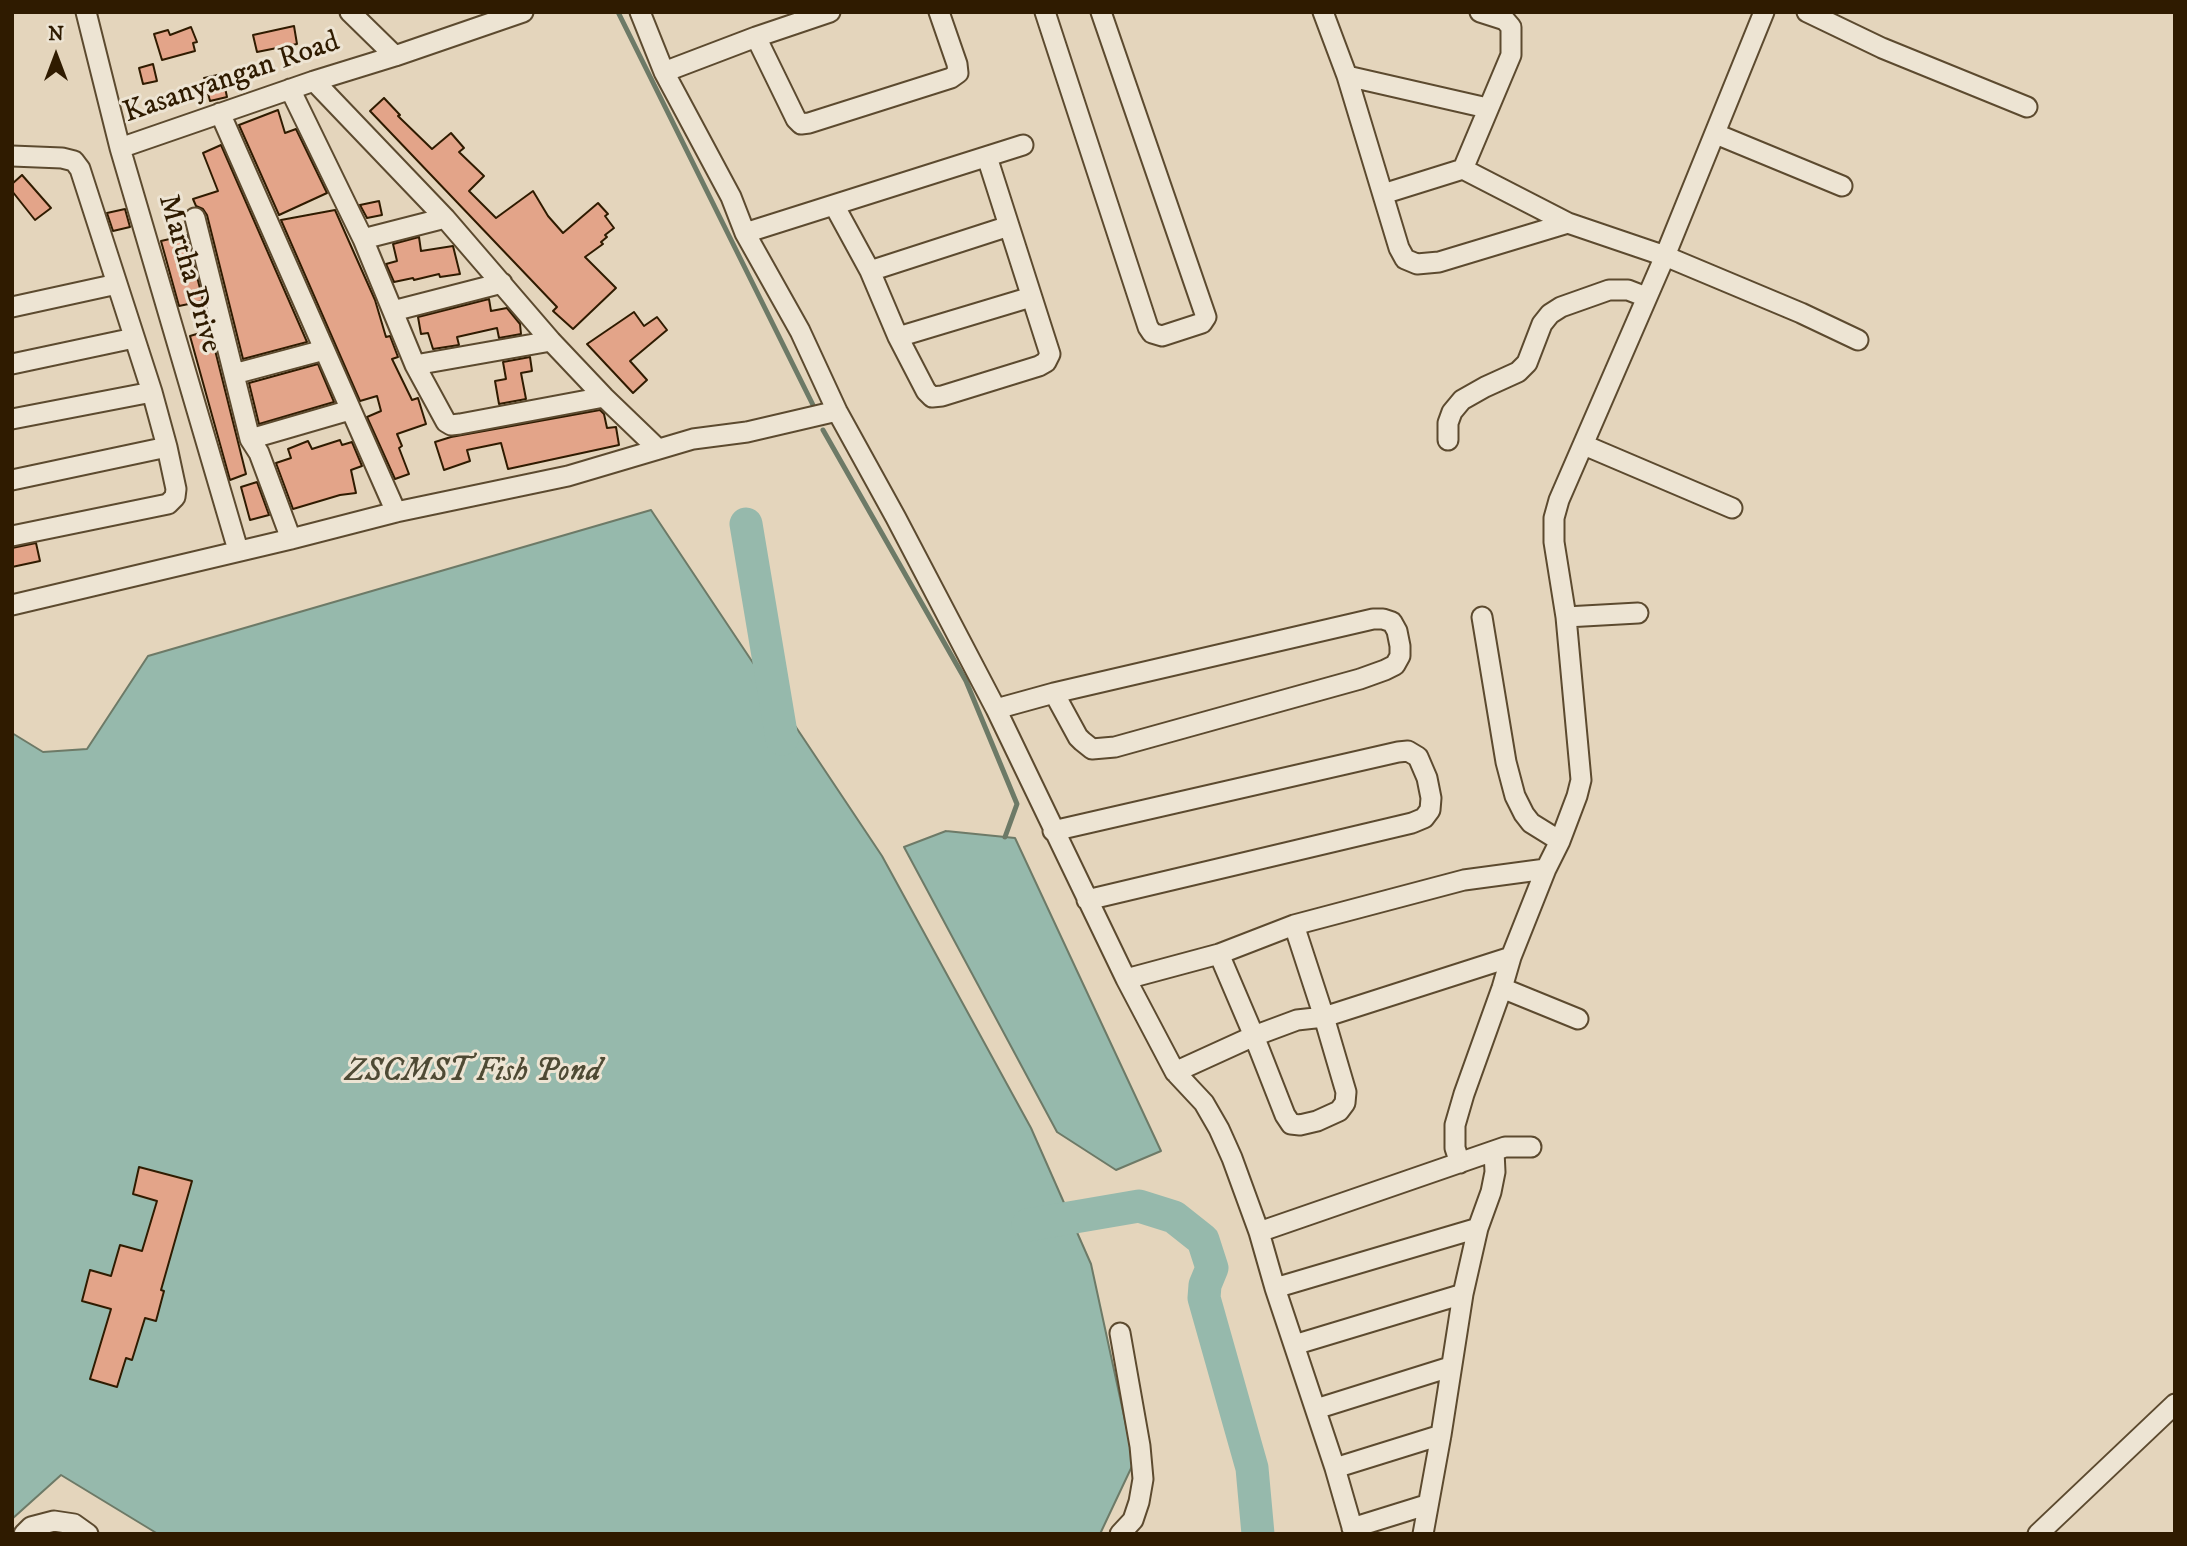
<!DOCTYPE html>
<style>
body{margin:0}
#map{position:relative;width:2187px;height:1546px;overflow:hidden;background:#e4d5bc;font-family:"IM FELL DW Pica",serif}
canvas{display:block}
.frame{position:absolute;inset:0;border:14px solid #2f1b00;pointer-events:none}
.north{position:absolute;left:21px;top:21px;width:70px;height:70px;-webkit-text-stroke:5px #ede4d3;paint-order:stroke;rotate:0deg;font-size:19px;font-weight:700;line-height:28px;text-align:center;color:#2f1b00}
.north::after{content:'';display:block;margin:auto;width:24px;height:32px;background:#2f1b00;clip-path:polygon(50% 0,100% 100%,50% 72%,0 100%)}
</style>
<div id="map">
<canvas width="2187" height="1546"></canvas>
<div class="frame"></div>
<div class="north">N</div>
</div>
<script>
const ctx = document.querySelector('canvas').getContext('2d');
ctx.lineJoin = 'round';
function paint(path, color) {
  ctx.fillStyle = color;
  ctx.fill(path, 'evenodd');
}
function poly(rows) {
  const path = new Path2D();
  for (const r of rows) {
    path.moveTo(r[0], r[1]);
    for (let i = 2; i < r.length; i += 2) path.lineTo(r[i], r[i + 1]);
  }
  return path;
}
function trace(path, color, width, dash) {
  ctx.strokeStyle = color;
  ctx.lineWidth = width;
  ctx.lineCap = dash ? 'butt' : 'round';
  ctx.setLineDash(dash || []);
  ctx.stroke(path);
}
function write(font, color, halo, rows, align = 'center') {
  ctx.font = font + ' "IM FELL DW Pica",serif';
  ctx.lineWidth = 6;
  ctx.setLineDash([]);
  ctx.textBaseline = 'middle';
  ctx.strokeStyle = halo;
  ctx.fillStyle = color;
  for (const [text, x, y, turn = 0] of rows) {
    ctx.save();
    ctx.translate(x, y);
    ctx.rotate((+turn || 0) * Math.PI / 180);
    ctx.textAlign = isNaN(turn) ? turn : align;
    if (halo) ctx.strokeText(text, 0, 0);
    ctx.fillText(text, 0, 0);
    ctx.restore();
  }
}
const water = poly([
 [651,510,882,856,1031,1128,1091,1264,1134,1462,1100,1534,158,1534,61,1475,12,1519,12,733,43,752,87,749,148,656,651,510],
 [946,831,1015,838,1161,1151,1116,1170,1057,1132,904,847,946,831]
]);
paint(water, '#96b9ac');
trace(water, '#6d7a67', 2);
trace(poly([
 [618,12,814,407],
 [823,430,966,681,1017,804,1005,837]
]), '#6d7a67', 5);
trace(poly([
 [746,524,782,739],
 [1028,1225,1139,1206,1174,1217,1203,1240,1212,1268,1205,1285,1204,1298,1252,1468,1258,1534]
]), '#96b9ac', 33);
const building = poly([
 [294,26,297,44,257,52,253,35,294,26],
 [191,27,197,42,193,43,195,51,162,60,154,34,168,30,170,35,191,27],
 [153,64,157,81,143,84,139,68,153,64],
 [222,74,227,97,210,101,204,78,222,74],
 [384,98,400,115,398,116,432,149,451,133,464,148,459,152,484,176,469,191,496,218,533,191,548,216,563,233,598,203,608,214,605,216,614,228,605,235,607,237,601,242,603,244,585,257,616,288,573,329,553,311,557,307,370,111,384,98],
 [278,110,285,133,296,129,327,193,279,215,239,125,278,110],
 [221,145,307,342,243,359,207,215,203,209,196,206,193,199,218,191,203,153,221,145],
 [22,175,51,208,35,220,12,191,12,184,22,175],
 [379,201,382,215,367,218,360,205,379,201],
 [125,209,130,227,113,231,107,213,125,209],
 [335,210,375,300,386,337,390,336,398,357,392,359,412,400,418,398,426,424,397,434,402,446,399,448,409,474,395,479,367,417,381,411,377,396,360,401,281,220,335,210],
 [187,235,203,301,179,306,161,241,187,235],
 [419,237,421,251,453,246,460,274,440,277,439,274,414,280,413,278,394,282,386,264,397,261,393,244,419,237],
 [489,299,491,311,507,308,520,324,521,334,499,338,497,328,457,337,459,345,433,349,428,333,421,334,418,317,489,299],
 [634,312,644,326,657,317,667,330,630,361,647,380,633,393,587,344,634,312],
 [210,330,246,474,230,480,190,336,210,330],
 [530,357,532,371,521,373,526,399,499,404,495,381,506,379,503,362,530,357],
 [318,364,334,402,259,424,249,383,318,364],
 [600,410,604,414,607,428,616,427,619,445,508,469,501,443,467,450,470,461,444,470,435,442,451,437,600,410],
 [340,440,342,445,352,442,362,466,351,470,356,493,340,495,293,509,276,463,291,458,288,449,308,441,312,449,340,440],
 [257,482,269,515,250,520,241,487,257,482],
 [36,543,40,561,12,567,12,548,36,543],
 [139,1167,192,1181,161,1290,164,1291,156,1321,145,1318,132,1360,126,1358,117,1387,90,1379,111,1309,82,1301,90,1270,111,1276,120,1245,142,1251,157,1201,133,1194,139,1167]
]);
paint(building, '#e3a489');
trace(building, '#2f1b00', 2);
const minor = poly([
 [86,12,120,148,238,550],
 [350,12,395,56],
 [640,12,664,72,731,197,745,233,800,331,837,411,896,518,996,709,1126,979,1175,1072,1204,1103,1219,1129,1232,1158,1259,1232,1275,1288,1335,1468,1354,1534],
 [1045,12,1148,327,1152,333,1162,336,1202,323,1206,317,1101,12],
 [1323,12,1347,76,1399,248,1405,259,1417,264,1439,262,1568,223],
 [1807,12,1882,48,2027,107],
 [756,37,796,119,801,124,809,123,951,78,958,73,957,64,939,12],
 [664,72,756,37,830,12],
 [1347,76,1487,108],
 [314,81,445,218,551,341,604,397,657,448],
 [290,89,363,239,415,365,446,422,451,425,460,424,604,397],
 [220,113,396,512],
 [1716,134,1842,186],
 [120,148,314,81,395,56,523,12],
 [12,156,62,158,74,161,80,169,152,392,167,447,176,489,175,497,168,504,12,536],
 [1463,169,1511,55,1511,27,1505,20,1480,12],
 [1383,194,1463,169,1568,223,1665,256,1801,313,1858,340],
 [834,205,870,271,898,337,926,391,932,397,942,396,1039,366,1046,362,1050,354,987,157],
 [195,218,250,439,259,453,291,539],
 [745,233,1023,145],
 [363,239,445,218],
 [870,271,1009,226],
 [12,307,117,284],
 [393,311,502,283],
 [898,337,1031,297],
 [12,364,134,338],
 [415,365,551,341],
 [234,374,324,350],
 [12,419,152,392],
 [250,439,350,410],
 [1448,440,1448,423,1452,412,1462,400,1485,387,1518,372,1527,363,1542,324,1550,314,1561,307,1609,290,1628,290,1646,297],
 [1584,445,1732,508],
 [12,480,167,447],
 [12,605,291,539,396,512,568,476,693,439,747,432,837,411],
 [1482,617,1506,762,1515,796,1524,814,1531,823,1560,841],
 [1566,617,1638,613],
 [996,709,1054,693,1373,619,1383,619,1392,622,1397,631,1400,646,1400,656,1395,665,1385,670,1360,679,1115,747,1092,749,1082,741,1078,737,1054,693],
 [1053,831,1398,752,1408,751,1418,757,1427,778,1431,798,1430,810,1424,818,1412,823,1087,900],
 [1219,954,1254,1036,1285,1115,1291,1124,1300,1125,1317,1121,1339,1111,1345,1103,1346,1092,1324,1017,1294,925],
 [1126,979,1219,954,1294,925,1464,880,1546,869],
 [1502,988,1578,1019],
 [1175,1072,1254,1036,1297,1020,1324,1017,1511,957,1546,869,1560,841,1577,796,1581,780,1566,617,1554,542,1554,518,1559,500,1665,256,1764,12],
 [1460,1163,1455,1148,1455,1125,1464,1094,1502,988,1511,957],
 [1259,1232,1505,1147,1531,1147],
 [1275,1288,1478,1228],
 [1294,1345,1463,1294],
 [1316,1409,1450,1367],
 [1335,1468,1441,1435],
 [1352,1528,1426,1505],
 [24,1534,31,1527,54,1521,74,1524,88,1534],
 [1120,1534,1133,1520,1139,1502,1143,1479,1140,1446,1120,1333],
 [1423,1534,1441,1435,1463,1294,1478,1228,1491,1192,1495,1172,1494,1151],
 [2038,1534,2175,1404]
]);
trace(minor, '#5c4a2f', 23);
trace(minor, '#ede4d3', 19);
write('30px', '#2f1b00', '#ede4d3', [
 ["Kasanyangan Road",232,79,-19],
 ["Martha Drive",188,274,74]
]);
write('italic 32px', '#4e4a34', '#ede4d3', [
 ["ZSCMST Fish Pond",473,1073]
]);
</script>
